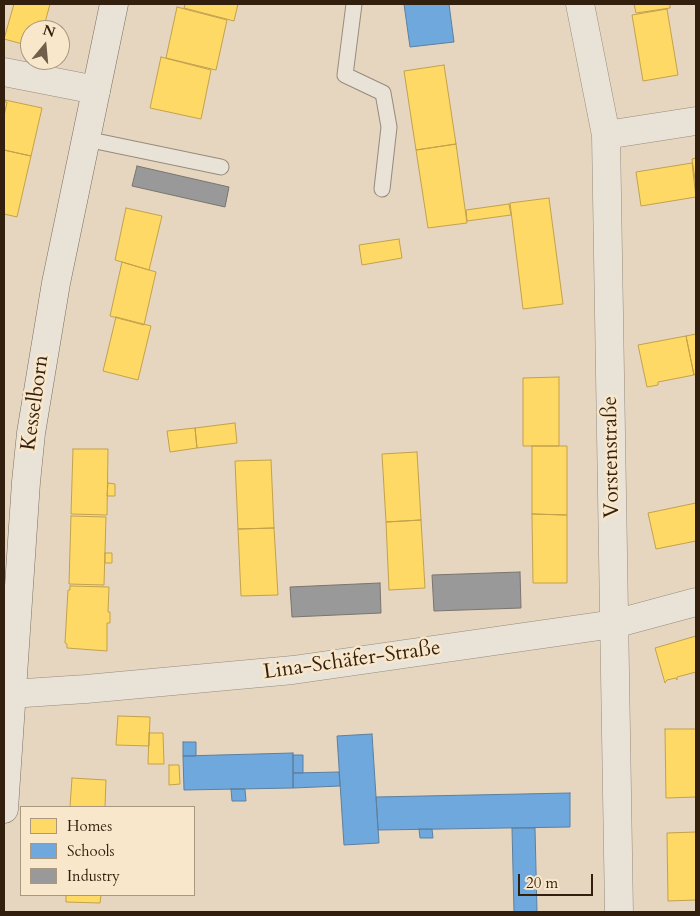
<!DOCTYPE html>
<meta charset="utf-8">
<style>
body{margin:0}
#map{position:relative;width:700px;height:916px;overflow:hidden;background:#e6d6bf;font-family:Cardo,serif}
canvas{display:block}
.frame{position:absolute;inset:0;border:5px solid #321f0d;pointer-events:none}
.legend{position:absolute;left:20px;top:806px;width:175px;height:90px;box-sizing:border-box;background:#f9e7cb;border:1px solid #a9977f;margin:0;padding:6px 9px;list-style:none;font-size:15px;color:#321f0d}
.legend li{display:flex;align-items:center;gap:10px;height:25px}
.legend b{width:25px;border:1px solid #a9977f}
.north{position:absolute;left:20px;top:20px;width:50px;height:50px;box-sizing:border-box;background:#f9e7cb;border:1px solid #a9977f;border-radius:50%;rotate:17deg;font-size:14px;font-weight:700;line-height:20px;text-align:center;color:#321f0d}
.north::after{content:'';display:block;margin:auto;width:18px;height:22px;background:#715f4b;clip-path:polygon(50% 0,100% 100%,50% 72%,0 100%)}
.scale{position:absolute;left:518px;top:874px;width:75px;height:22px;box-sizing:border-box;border:2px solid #321f0d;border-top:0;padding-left:6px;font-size:15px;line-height:18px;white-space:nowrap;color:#321f0d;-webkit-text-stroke:4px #f9e7cb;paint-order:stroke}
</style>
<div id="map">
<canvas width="700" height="916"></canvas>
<div class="frame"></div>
<ul class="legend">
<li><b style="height:14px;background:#ffd966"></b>Homes</li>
<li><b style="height:14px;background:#6fa8dc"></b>Schools</li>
<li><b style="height:14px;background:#999"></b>Industry</li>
</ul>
<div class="north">N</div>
<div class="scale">20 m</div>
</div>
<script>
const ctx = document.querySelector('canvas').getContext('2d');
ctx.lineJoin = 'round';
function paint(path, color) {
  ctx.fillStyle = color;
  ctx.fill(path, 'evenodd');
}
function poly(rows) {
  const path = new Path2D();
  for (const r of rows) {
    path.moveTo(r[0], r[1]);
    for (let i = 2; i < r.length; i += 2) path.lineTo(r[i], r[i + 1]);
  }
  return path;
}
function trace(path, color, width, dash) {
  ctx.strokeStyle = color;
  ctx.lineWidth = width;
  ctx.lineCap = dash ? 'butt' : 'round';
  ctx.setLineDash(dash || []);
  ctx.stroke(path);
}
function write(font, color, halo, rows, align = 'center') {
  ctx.font = font + ' Cardo,serif';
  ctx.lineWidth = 5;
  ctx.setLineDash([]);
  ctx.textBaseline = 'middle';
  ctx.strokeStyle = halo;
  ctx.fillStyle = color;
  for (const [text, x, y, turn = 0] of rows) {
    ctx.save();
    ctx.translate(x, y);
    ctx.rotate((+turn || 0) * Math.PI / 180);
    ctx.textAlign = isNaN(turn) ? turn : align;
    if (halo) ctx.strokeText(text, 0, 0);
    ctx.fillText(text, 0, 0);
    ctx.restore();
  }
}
const homes = poly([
 [14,4,50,4,43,30,30,30,30,46,4,39,14,4],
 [185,4,238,4,234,21,184,8,185,4],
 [634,4,670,4,670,8,636,13,634,4],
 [177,7,227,20,216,70,166,58,177,7],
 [667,9,678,75,643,81,632,15,667,9],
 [161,57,211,70,201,119,150,108,161,57],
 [444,65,456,144,416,150,404,71,444,65],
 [5,100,42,108,31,156,4,150,4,116,7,102,5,102,5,100],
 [456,144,467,223,428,228,416,150,456,144],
 [4,150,31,156,17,217,4,214,4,150],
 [696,158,696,186,692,159,696,158],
 [692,163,696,197,641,206,636,172,692,163],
 [549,198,563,304,523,309,510,203,549,198],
 [509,204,511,215,467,221,466,210,509,204],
 [126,208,162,216,149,270,115,260,126,208],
 [399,239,402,258,362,265,359,245,399,239],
 [122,262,156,272,144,325,110,316,122,262],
 [116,317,151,326,138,380,103,371,116,317],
 [696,334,696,374,694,375,686,336,696,334],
 [686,336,694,375,658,382,658,385,647,387,638,345,686,336],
 [559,377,559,446,523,446,523,378,559,377],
 [235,423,237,443,197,448,195,428,235,423],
 [195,428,197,448,170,452,167,431,195,428],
 [532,446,567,446,567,515,532,514,532,446],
 [73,449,108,449,107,515,71,514,73,449],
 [417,452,421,520,386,522,382,454,417,452],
 [271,460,274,528,238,529,235,461,271,460],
 [108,483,115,484,115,496,107,496,108,483],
 [696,503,696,541,656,549,648,513,696,503],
 [532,514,567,515,567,583,533,583,532,514],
 [71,516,106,517,104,585,69,584,71,516],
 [421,520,425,588,389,590,386,522,421,520],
 [274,528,278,595,241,596,238,529,274,528],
 [105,553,112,553,112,563,105,563,105,553],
 [70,586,109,587,108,612,110,612,110,623,107,623,107,651,67,648,67,644,65,643,68,590,70,590,70,586],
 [696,636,696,672,677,677,677,680,676,678,667,680,665,683,655,648,696,636],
 [118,716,150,717,149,746,116,745,118,716],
 [665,729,696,729,696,797,666,798,665,729],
 [149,733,163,733,164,764,148,764,149,733],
 [169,765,179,765,180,784,169,785,169,765],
 [72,778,106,780,105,807,70,807,72,778],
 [696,832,696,900,668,901,667,833,696,832],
 [66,895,101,895,100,903,66,902,66,895]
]);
paint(homes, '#ffd966');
trace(homes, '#c2a14b', 1);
const schools = poly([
 [404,4,449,4,454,42,410,47,404,4],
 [372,734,379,843,344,845,337,736,372,734],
 [183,742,196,742,196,756,183,756,183,742],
 [293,753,293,788,184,790,183,756,293,753],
 [293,755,303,755,303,773,293,773,293,755],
 [339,772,340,786,293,788,293,773,339,772],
 [231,789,245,789,246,801,232,801,231,789],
 [570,793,570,827,378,830,376,797,570,793],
 [512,828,535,828,537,912,514,912,512,828],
 [419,829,432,829,433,838,420,838,419,829]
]);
paint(schools, '#6fa8dc');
trace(schools, '#5d7f9e', 1);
const industry = poly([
 [137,166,229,187,225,207,132,186,137,166],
 [520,572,521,608,434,611,432,575,520,572],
 [380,583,381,613,292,617,290,587,380,583]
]);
paint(industry, '#999');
trace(industry, '#7a746f', 1);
const lane = poly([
 [354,4,345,75,383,93,389,127,382,189],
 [86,139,221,167]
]);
const street = poly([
 [580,4,606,135,619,912],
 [4,72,96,90],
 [606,135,696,121],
 [4,693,25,693,86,689,293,670,614,624,696,602]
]);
const secondary = poly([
 [4,809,26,482,31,433,56,283,114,4]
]);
trace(lane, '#968b7c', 17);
trace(street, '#968b7c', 29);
trace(secondary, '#7c7164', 29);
trace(lane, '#e9e2d6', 15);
trace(street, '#e9e2d6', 28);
trace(secondary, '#e9e2d6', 28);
write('21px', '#321f0d', '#f9e7cb', [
 ["Kesselborn",36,403,-82],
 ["Vorstenstraße",612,457,-91],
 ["Lina-Schäfer-Straße",352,661,-8]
]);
</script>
